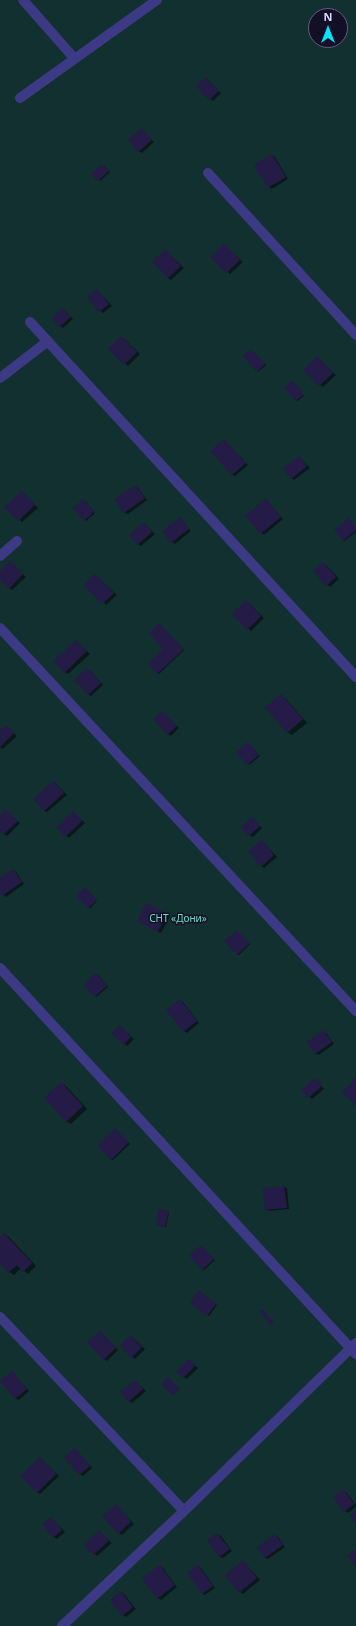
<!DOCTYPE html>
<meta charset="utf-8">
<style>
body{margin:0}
#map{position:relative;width:356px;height:1626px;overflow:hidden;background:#130f26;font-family:"Noto Sans",sans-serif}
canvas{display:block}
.north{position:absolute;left:308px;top:8px;width:40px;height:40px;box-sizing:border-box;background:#130f26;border:1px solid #625e7d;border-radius:50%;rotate:0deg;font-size:11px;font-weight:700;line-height:16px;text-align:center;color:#d9d4ff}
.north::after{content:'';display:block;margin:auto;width:14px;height:18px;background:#00e5ff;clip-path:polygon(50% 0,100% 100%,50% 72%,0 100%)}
</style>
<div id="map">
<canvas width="356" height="1626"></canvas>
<div class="north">N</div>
</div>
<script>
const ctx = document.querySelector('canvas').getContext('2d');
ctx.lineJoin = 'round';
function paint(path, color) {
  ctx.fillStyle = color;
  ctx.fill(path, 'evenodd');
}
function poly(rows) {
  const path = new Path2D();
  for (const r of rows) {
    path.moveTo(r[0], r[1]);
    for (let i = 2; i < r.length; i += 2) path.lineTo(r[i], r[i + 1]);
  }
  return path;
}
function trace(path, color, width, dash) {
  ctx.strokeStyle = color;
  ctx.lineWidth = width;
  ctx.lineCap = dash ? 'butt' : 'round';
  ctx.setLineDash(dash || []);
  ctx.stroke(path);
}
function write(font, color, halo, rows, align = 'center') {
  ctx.font = font + ' "Noto Sans",sans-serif';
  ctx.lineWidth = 3;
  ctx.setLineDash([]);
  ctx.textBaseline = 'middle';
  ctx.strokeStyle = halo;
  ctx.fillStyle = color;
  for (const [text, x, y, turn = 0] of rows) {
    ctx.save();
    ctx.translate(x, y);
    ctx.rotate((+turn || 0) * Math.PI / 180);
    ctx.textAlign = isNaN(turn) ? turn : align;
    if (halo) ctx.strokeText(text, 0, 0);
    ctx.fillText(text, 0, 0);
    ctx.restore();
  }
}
paint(poly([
 [0,0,356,0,356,1626,0,1626],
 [316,16,340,16,340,40,316,40]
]), '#12302f');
paint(poly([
 [206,78,221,93,213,101,210,99],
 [142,130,154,142,142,153,138,151],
 [272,155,275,157,288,179,272,189,269,187],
 [104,166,110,172,100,181,93,174],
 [224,245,243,262,230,274,212,257],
 [165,250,184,268,171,280,168,278],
 [97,290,112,306,103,313,88,298],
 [63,309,73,319,63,328,60,326],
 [122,337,140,354,128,366,109,349],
 [251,350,266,365,258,372,257,371],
 [317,358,336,375,323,387,305,370],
 [294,382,304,396,297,401,286,387],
 [224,440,248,465,235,476,232,475],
 [299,457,310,468,294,480,291,478],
 [135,486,138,488,147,500,128,514,125,513],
 [22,492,38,508,22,522,6,507],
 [266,500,283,519,264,535,246,516],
 [85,501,95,513,86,521,85,520],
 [180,519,191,531,175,544,172,542],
 [144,523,155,534,141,546,138,544],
 [356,528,356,532,344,541,343,540],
 [13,564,26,577,12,590,0,579,0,573],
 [326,565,339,579,330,587,314,571],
 [95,575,117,595,106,605,85,585],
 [249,603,264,618,251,631,233,614],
 [161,625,184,650,159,674,158,673,165,649],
 [77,641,90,654,68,674,65,672],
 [90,671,103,685,91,696,88,695],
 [281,696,286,699,307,723,292,735,287,732],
 [162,712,179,728,171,736,168,734],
 [6,726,17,736,3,749,0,747,0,732],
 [249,744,260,756,249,765,248,764],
 [54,782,67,795,47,812,44,811],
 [6,810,20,823,7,836,0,831,0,816],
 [73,812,85,823,69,838,58,827],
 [252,818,262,828,253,837,249,835],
 [262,841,277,857,264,868,261,866],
 [13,870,16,872,24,884,6,897,0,891,0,879],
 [86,889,97,901,90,908,88,907],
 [147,904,170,917,161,933,138,921],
 [237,931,250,944,239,955,237,954],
 [98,975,108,987,96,997,85,985],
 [180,1000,183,1002,199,1023,187,1033,184,1031],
 [120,1026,134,1039,127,1046,112,1033],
 [323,1032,326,1033,334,1044,319,1055,316,1054,308,1043],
 [318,1081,324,1089,312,1099,303,1090],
 [61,1083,66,1086,87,1109,71,1124,66,1121],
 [116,1130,130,1144,113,1160,111,1160],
 [284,1187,287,1188,289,1209,269,1211,266,1209,264,1189],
 [168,1212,169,1212,166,1227,159,1226],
 [4,1234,9,1237,36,1266,28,1274,21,1268,14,1275,9,1272,0,1263,0,1238],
 [202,1247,215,1260,204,1270,203,1269],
 [200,1292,217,1305,209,1316,191,1302],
 [100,1332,118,1350,107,1361,104,1359],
 [131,1336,145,1349,135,1359,132,1357],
 [189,1360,198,1368,187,1379,184,1377],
 [12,1372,29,1391,19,1400,15,1398],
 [135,1381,146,1391,132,1403,129,1401],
 [75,1449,92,1468,83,1476,80,1474],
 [40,1458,59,1476,40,1494,37,1492],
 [343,1491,346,1492,356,1505,356,1507,348,1513,345,1511],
 [116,1506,134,1524,122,1535,119,1533],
 [51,1518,65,1532,57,1539,54,1537],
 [100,1532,112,1543,97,1556,85,1545],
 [217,1534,221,1536,232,1551,223,1558,220,1557,208,1541],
 [275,1535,278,1537,285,1547,268,1559,265,1558],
 [243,1561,260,1580,243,1594,240,1592],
 [160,1566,163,1568,177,1587,161,1600,158,1598],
 [198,1566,201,1568,215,1588,205,1595,202,1593],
 [121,1592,124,1594,136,1609,126,1617,123,1615]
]), '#0007');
paint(poly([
 [205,77,219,91,209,100,196,86],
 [142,128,152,140,138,152,128,140],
 [272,154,286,177,268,188,254,165],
 [102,164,109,171,98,181,91,174],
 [224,243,240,260,226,273,210,257],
 [165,249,181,266,168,278,152,262],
 [97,289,109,304,99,312,87,297],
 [63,308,71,317,59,327,52,318],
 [121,336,137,352,124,365,108,349],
 [251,349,265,364,257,372,243,356],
 [317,356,333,373,319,386,303,370],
 [293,380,304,395,295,401,284,387],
 [224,439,246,463,232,475,210,451],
 [299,456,307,466,291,479,283,468],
 [135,485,145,498,124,513,114,499],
 [22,491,35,505,18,521,4,507],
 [266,498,281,517,260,534,245,516],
 [83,499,94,512,84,521,73,508],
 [180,517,189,529,171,543,162,531],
 [349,518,356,527,356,530,343,541,334,530],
 [144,522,152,532,137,545,129,534],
 [10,561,23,574,9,589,0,580,0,571],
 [323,562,336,577,326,586,313,571],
 [95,574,114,593,102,604,83,585],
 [246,600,261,616,247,630,232,614],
 [159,623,184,649,157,674,148,663,163,649,149,633],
 [76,640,87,651,64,673,53,661],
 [87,668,101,683,88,695,74,680],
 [281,694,303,719,287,733,265,708],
 [162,711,177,726,167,735,153,719],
 [6,725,14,733,0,747,0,730],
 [248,742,259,755,247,765,236,752],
 [53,781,64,793,44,811,33,799],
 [6,809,18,821,3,835,0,832,0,815],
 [73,811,82,821,65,837,56,827],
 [252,817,260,826,249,836,241,827],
 [262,840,274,855,261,867,248,851],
 [13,869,22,882,2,896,0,893,0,878],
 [85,887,97,900,88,908,76,896],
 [146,903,167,914,158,932,137,921],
 [237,930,250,943,237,955,224,941],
 [96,973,107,986,94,997,83,985],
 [180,999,197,1021,183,1032,166,1010],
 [120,1025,131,1037,123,1045,111,1033],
 [323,1030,332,1042,315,1054,307,1042],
 [356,1077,356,1105,342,1093],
 [315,1078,322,1086,308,1098,301,1090],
 [61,1082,83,1106,66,1122,44,1098],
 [115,1128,129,1142,111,1160,97,1146],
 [284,1186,287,1208,265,1210,263,1188],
 [159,1209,169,1211,165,1227,156,1226],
 [4,1233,32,1263,23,1272,17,1265,8,1273,0,1264,0,1237],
 [201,1245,214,1259,202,1270,189,1255],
 [199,1290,216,1304,207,1316,190,1302],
 [262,1309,274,1322,271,1325,259,1311],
 [100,1331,116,1348,103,1360,87,1342],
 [130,1335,142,1347,131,1358,120,1345],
 [188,1359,195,1366,183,1378,176,1371],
 [12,1371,27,1389,15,1399,0,1381],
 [168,1377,180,1389,173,1396,161,1384],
 [135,1380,143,1389,128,1402,120,1392],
 [75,1448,90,1466,79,1475,64,1457],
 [40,1457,56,1474,37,1493,20,1476],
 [343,1489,354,1504,344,1512,333,1497],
 [116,1504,131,1522,118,1534,102,1516],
 [356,1511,356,1523,350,1515],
 [51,1517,62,1530,53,1538,42,1524],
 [99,1530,109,1541,93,1555,84,1545],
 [217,1533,230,1549,219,1557,207,1541],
 [275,1534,283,1545,265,1558,257,1547],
 [356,1549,356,1566,347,1555],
 [243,1560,257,1578,239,1593,225,1575],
 [160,1565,175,1585,157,1599,142,1578],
 [198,1565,213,1586,202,1594,187,1573],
 [121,1591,133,1607,122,1616,110,1600]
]), '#241b47');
trace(poly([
 [23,0,74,58],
 [20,98,157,0],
 [208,173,356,335],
 [30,322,356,677],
 [0,378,48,341],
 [0,556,17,541],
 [0,628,356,1011],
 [0,968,356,1354],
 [0,1317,184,1511],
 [62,1626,184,1511,356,1343]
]), '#3d3a85', 10);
write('10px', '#5fe0c0', '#130f26', [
 ["СНТ «Дони»",178,919]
]);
</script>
